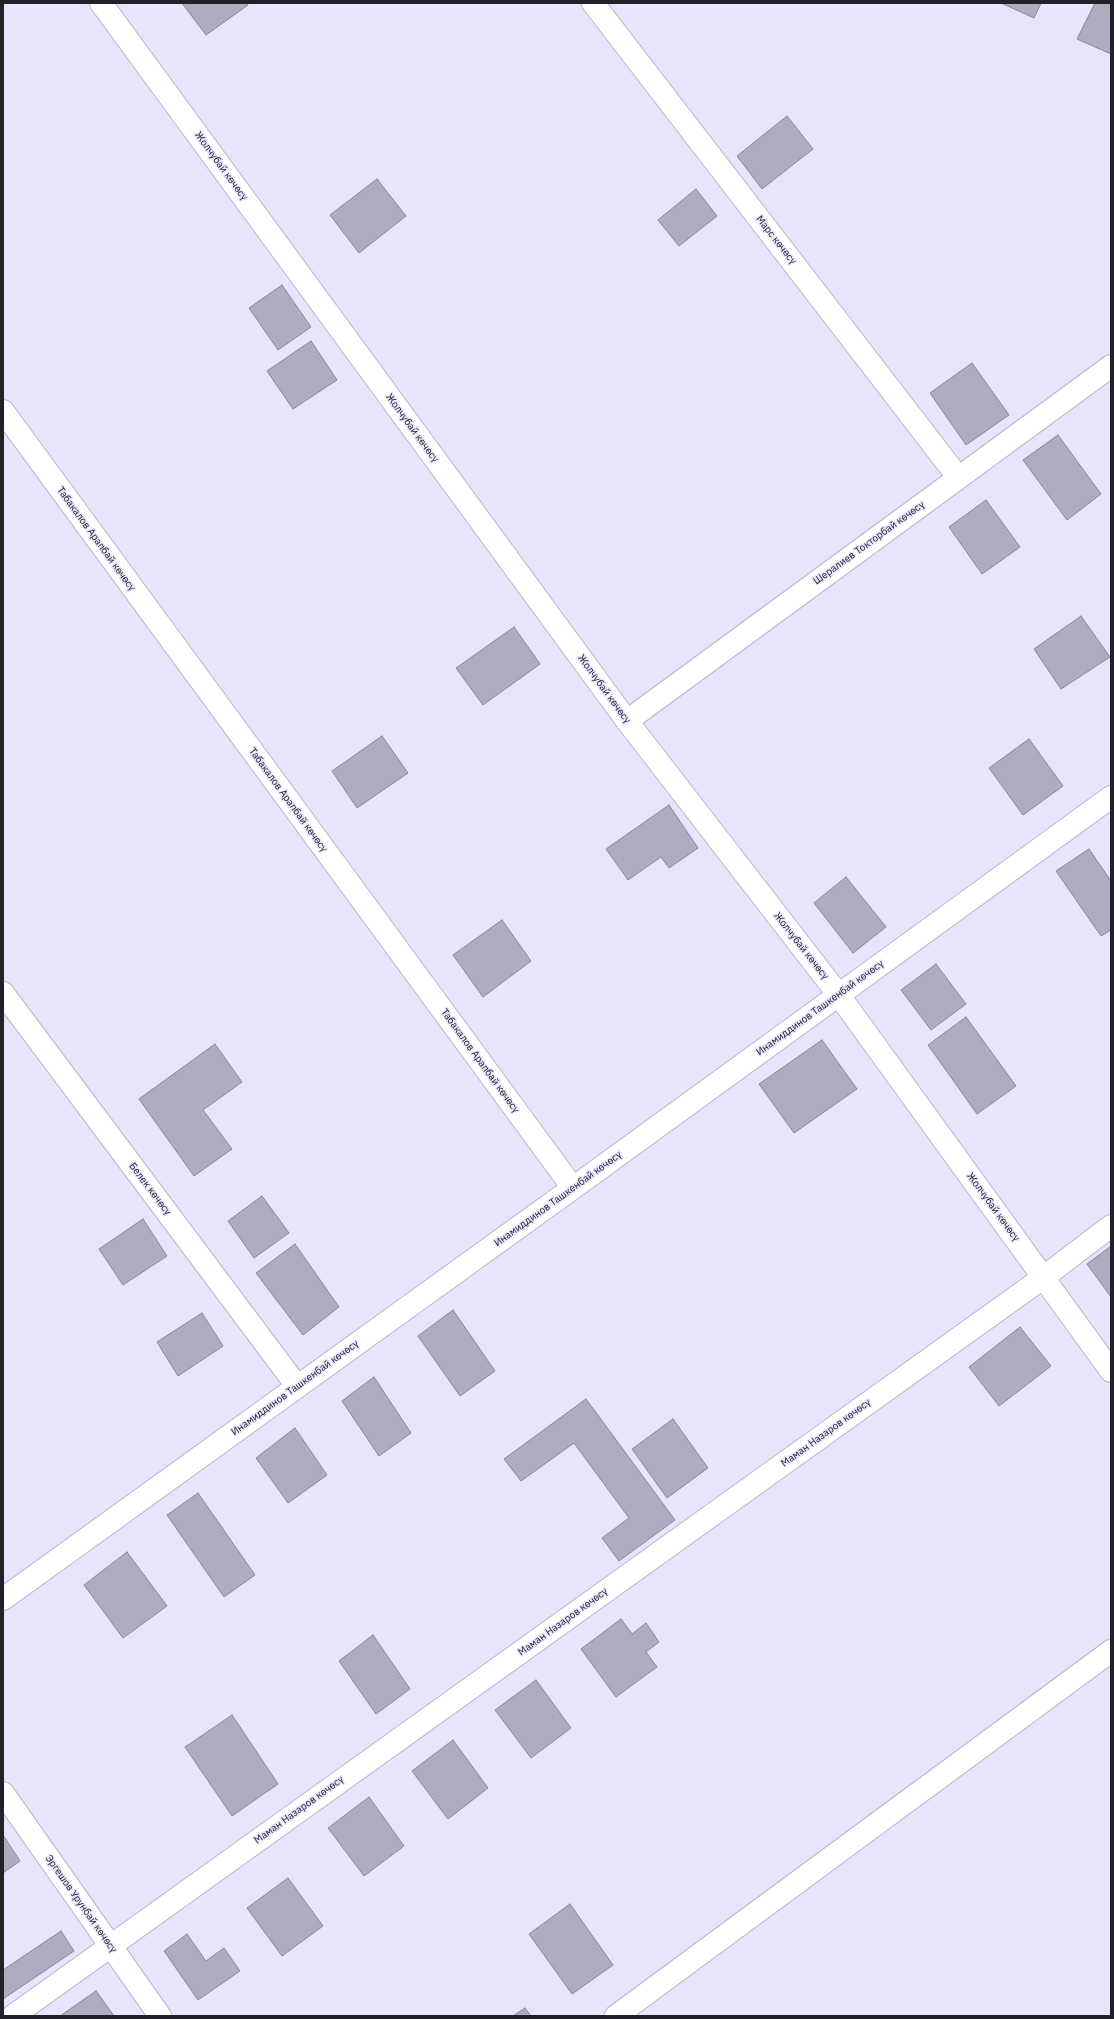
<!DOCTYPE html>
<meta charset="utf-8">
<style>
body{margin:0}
#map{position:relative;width:1114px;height:2019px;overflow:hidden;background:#e9e4fb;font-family:"IBM Plex Sans",sans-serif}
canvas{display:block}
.frame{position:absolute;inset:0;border:4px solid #222028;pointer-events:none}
</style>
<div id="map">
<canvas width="1114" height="2019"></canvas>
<div class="frame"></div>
</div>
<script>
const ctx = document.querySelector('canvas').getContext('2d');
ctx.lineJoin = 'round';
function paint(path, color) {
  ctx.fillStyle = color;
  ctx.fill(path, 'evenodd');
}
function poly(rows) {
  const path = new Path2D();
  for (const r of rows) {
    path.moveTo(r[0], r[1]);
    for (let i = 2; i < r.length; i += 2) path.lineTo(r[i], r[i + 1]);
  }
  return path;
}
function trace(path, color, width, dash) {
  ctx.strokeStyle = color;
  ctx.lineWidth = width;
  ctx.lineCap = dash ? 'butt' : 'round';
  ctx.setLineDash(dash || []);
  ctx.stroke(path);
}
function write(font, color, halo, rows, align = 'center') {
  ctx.font = font + ' "IBM Plex Sans",sans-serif';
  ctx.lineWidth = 3;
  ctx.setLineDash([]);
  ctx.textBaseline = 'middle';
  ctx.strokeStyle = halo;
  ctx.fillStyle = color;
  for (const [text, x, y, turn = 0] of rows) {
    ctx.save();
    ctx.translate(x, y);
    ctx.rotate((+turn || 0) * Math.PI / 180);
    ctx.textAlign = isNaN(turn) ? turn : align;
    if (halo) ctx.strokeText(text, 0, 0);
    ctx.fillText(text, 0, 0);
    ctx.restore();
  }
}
const building = poly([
 [182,3,247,3,248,5,206,35,182,3],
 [1001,3,1041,3,1034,18,1001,3],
 [1095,3,1111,3,1111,54,1077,39,1095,3],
 [787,116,813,149,762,189,737,156,787,116],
 [377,179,406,216,359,253,330,215,377,179],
 [696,189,717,216,679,246,658,220,696,189],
 [282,285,311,327,278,350,249,308,282,285],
 [311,341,337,380,293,409,267,371,311,341],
 [972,363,1009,415,966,445,930,393,972,363],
 [1058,435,1101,494,1067,520,1023,460,1058,435],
 [986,500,1020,547,982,574,949,527,986,500],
 [1081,616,1110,657,1061,689,1034,649,1081,616],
 [514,627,540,664,483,705,456,668,514,627],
 [382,736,408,773,357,808,332,771,382,736],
 [1029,739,1063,786,1023,815,989,768,1029,739],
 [669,805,698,848,669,868,661,857,628,880,606,849,669,805],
 [1089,849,1111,881,1111,930,1101,936,1056,871,1089,849],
 [846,877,886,927,853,953,814,903,846,877],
 [502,920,531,961,483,997,453,955,502,920],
 [936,964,966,1004,931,1030,901,990,936,964],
 [966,1017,1016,1086,977,1114,928,1045,966,1017],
 [822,1040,857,1089,794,1133,759,1084,822,1040],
 [215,1044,242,1082,203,1110,232,1149,194,1176,139,1099,215,1044],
 [262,1196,289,1233,254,1258,228,1221,262,1196],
 [143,1219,167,1256,123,1285,99,1249,143,1219],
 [295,1244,339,1307,303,1335,256,1273,295,1244],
 [1111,1246,1111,1297,1087,1264,1111,1246],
 [453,1310,495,1371,460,1396,418,1336,453,1310],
 [202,1313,223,1346,178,1376,157,1342,202,1313],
 [1020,1327,1051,1366,999,1406,969,1367,1020,1327],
 [374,1377,411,1433,379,1456,342,1401,374,1377],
 [586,1399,675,1520,619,1561,602,1538,629,1518,574,1443,521,1481,504,1459,586,1399],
 [673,1419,708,1468,667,1498,632,1449,673,1419],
 [295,1428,327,1475,288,1503,256,1458,295,1428],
 [198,1493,255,1575,224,1597,167,1515,198,1493],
 [127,1552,167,1606,123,1638,84,1585,127,1552],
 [621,1619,632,1634,646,1623,659,1642,646,1652,657,1667,616,1697,581,1649,621,1619],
 [373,1635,410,1689,376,1714,339,1661,373,1635],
 [536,1680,571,1728,531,1758,495,1710,536,1680],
 [232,1715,278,1784,232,1816,185,1747,232,1715],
 [453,1740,488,1788,448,1819,412,1771,453,1740],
 [369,1797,404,1846,364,1876,328,1828,369,1797],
 [3,1835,20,1861,3,1873,3,1835],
 [288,1878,323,1926,282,1956,247,1908,288,1878],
 [570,1904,613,1965,572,1994,529,1934,570,1904],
 [61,1931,74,1951,3,1999,3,1970,61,1931],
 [187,1934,206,1961,224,1948,240,1971,198,2000,164,1951,187,1934],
 [96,1991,114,2016,60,2016,96,1991],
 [525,2008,531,2016,513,2016,525,2008]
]);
paint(building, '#b0abc1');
trace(building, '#898499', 1);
const minor = poly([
 [101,3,627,721,838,994,1111,1371],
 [593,3,958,477],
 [3,411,573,1188],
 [627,721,1111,366],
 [3,993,297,1386],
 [3,1599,573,1188,1111,797],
 [3,1793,160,2016],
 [13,2016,1044,1277,1111,1226],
 [616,2016,1111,1651]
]);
trace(minor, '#b9b4ca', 24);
trace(minor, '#fff', 22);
write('10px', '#222028', '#e9e4fb', [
 ["Жолчубай көчөсү",221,166,54],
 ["Марс көчөсү",776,240,52],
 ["Жолчубай көчөсү",412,428,54],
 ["Табакалов Арапбай көчөсү",96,539,54],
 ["Шералиев Токторбай көчөсү",869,543,-36],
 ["Жолчубай көчөсү",604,689,54],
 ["Табакалов Арапбай көчөсү",288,800,54],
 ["Жолчубай көчөсү",801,946,52],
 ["Инамиддинов Ташкенбай көчөсү",820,1008,-36],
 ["Табакалов Арапбай көчөсү",480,1061,54],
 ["Белек көчөсү",150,1189,53],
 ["Инамиддинов Ташкенбай көчөсү",558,1199,-36],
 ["Жолчубай көчөсү",993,1207,54],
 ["Инамиддинов Ташкенбай көчөсү",295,1388,-36],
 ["Маман Назаров көчөсү",826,1433,-36],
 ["Маман Назаров көчөсү",563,1622,-36],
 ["Маман Назаров көчөсү",299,1810,-36],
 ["Эргешов Урунбай көчөсү",81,1904,55]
]);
</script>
